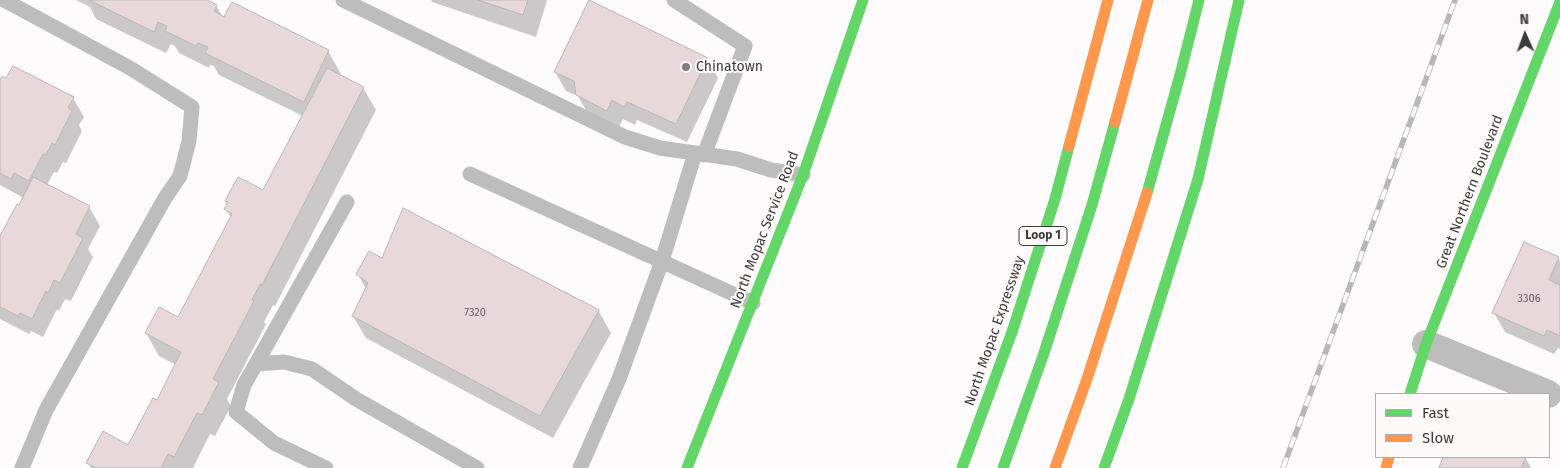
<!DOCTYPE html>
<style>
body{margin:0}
#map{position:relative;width:1560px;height:468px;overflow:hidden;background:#fdfbfb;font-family:"Fira Sans",sans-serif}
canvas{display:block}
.legend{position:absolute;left:1375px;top:393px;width:175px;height:65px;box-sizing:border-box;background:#fefafa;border:1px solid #b1aeae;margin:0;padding:6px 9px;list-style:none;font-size:15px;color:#3d3c3c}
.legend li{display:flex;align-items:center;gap:10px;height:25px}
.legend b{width:25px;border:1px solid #b1aeae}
.north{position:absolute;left:1500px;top:10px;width:50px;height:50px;-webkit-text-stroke:4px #fefafa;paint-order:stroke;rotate:358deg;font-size:14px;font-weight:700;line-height:20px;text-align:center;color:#3d3c3c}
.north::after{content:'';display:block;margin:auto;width:18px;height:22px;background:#3d3c3c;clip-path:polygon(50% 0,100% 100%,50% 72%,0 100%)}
</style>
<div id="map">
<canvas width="1560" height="468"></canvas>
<ul class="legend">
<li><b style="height:6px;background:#63d668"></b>Fast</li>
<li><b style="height:6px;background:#ff974d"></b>Slow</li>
</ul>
<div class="north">N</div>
</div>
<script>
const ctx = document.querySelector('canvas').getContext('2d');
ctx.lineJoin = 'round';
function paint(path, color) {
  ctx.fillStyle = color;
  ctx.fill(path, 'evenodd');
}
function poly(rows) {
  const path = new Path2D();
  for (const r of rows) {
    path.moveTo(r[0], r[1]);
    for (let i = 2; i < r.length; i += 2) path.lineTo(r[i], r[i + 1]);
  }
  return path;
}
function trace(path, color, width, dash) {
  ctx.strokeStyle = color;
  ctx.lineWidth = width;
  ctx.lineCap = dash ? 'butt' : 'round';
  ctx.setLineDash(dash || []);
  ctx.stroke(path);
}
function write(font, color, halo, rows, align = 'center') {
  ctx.font = font + ' "Fira Sans",sans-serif';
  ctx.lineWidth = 4;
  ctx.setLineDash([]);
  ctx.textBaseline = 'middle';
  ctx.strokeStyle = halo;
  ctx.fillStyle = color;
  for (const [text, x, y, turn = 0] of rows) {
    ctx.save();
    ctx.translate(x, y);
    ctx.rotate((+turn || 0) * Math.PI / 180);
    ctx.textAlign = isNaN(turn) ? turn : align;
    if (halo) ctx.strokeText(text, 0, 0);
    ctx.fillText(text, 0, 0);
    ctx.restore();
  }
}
paint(poly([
 [76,0,204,0,216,6,223,17,225,18,232,4,328,51,341,74,340,76,363,88,376,110,275,306,273,305,264,322,266,324,227,399,231,406,215,436,210,434,193,468,91,468,88,463,129,446,157,401,176,365,159,356,146,333,179,319,231,218,226,209,228,204,227,201,263,192,303,116,219,75,214,66,210,65,209,68,179,53,175,46,171,44,166,53,96,19,90,7],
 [431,0,547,0,536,37,432,2],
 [707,59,718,78,687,142,637,120,635,125,623,119,618,129,588,114,578,96,566,91,555,72],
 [0,83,73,98,84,117,79,125,82,131,66,163,63,162,57,173,54,172,47,185,89,207,100,226,88,249,93,257,71,301,65,299,59,311,57,309,43,337,31,331,29,334,0,319,0,239,24,198,0,185],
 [1558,258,1560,262,1560,349,1558,348,1554,354,1505,332,1494,313],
 [383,259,598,310,611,333,553,438,366,338,353,316,366,289,358,274],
 [1444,457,1525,457,1531,468,1440,468]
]), '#0003');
const building = poly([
 [89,0,207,0,217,5,214,11,224,17,232,2,329,50,304,102,205,53,208,47,198,43,196,46,165,31,167,26,158,22,154,32,89,0],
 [478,0,528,0,523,15,478,0],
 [589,0,708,58,676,124,627,102,624,107,612,100,607,111,576,95,574,81,554,72,589,0],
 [13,66,74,97,68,108,72,111,55,145,52,143,46,155,43,154,29,181,14,173,11,179,0,173,0,80,2,76,6,78,13,66],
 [327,68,364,87,262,285,260,284,252,300,254,301,213,379,219,382,202,415,197,413,174,457,168,454,161,468,96,468,86,463,103,431,128,445,153,398,157,400,181,352,145,333,159,307,178,317,232,214,224,209,228,202,225,201,238,177,263,190,327,68],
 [33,177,90,206,76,234,83,238,60,283,54,280,48,293,46,291,32,319,20,313,18,316,0,307,0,236,17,204,19,205,33,177],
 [403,208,599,310,540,416,352,316,368,283,356,274,369,251,382,258,403,208],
 [1524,242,1559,257,1549,280,1560,285,1560,336,1547,330,1544,336,1492,313,1524,242],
 [1443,457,1526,457,1521,468,1439,468,1443,457]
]);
paint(building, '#e9d8d9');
trace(building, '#b9b7b7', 1);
trace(poly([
 [4,0,130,68,192,107,189,141,180,176,165,198,46,410,22,468],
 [343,0,625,137,660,148,737,159,771,170,803,175],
 [674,0,745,46,704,155],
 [470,174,753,303],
 [256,364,347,202],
 [326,468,274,443,236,412,244,385,256,364,284,362,312,369,356,399,477,468],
 [580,468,619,379,662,261,695,153]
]), '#bcbdbc', 15);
trace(poly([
 [1426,344,1548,394]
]), '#bcbdbc', 28);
trace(poly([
 [1147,193,1180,75,1199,0],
 [1410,394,1426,344,1560,2],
 [687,468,803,175,863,0],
 [962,468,1012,332,1055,199,1069,146],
 [1003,468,1043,356,1092,205,1115,122],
 [1104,468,1129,399,1198,179,1239,0]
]), '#63d668', 11);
trace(poly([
 [1115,122,1148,0],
 [1069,146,1108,0],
 [1055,468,1087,379,1147,193],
 [1386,468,1389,457]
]), '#ff974d', 11);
const rail = poly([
 [1283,468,1455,0]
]);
trace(rail, '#b7b7b7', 5.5);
trace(rail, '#fefafa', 4, [11]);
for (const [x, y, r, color] of [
 [686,67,5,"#807f7f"]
]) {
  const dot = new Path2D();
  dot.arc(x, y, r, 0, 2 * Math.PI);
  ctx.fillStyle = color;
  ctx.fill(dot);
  trace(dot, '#fefafa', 2);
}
write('11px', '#686363', null, [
 ["3306",1529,299],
 ["7320",475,313]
]);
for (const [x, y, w] of [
 [1043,236,48]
]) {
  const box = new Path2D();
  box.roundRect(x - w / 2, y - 9.5, w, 19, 4);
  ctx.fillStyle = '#fefafa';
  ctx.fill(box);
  trace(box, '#3d3c3c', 1);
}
write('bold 12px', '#3d3c3c', null, [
 ["Loop 1",1043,236]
]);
write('14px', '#3d3c3c', '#fefafa', [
 ["Chinatown",696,67]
], 'left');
write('14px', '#3d3c3c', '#fefafa', [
 ["Great Northern Boulevard",1470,192,-69],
 ["North Mopac Service Road",765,230,-69],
 ["North Mopac Expressway",995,331,-71]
]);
</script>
